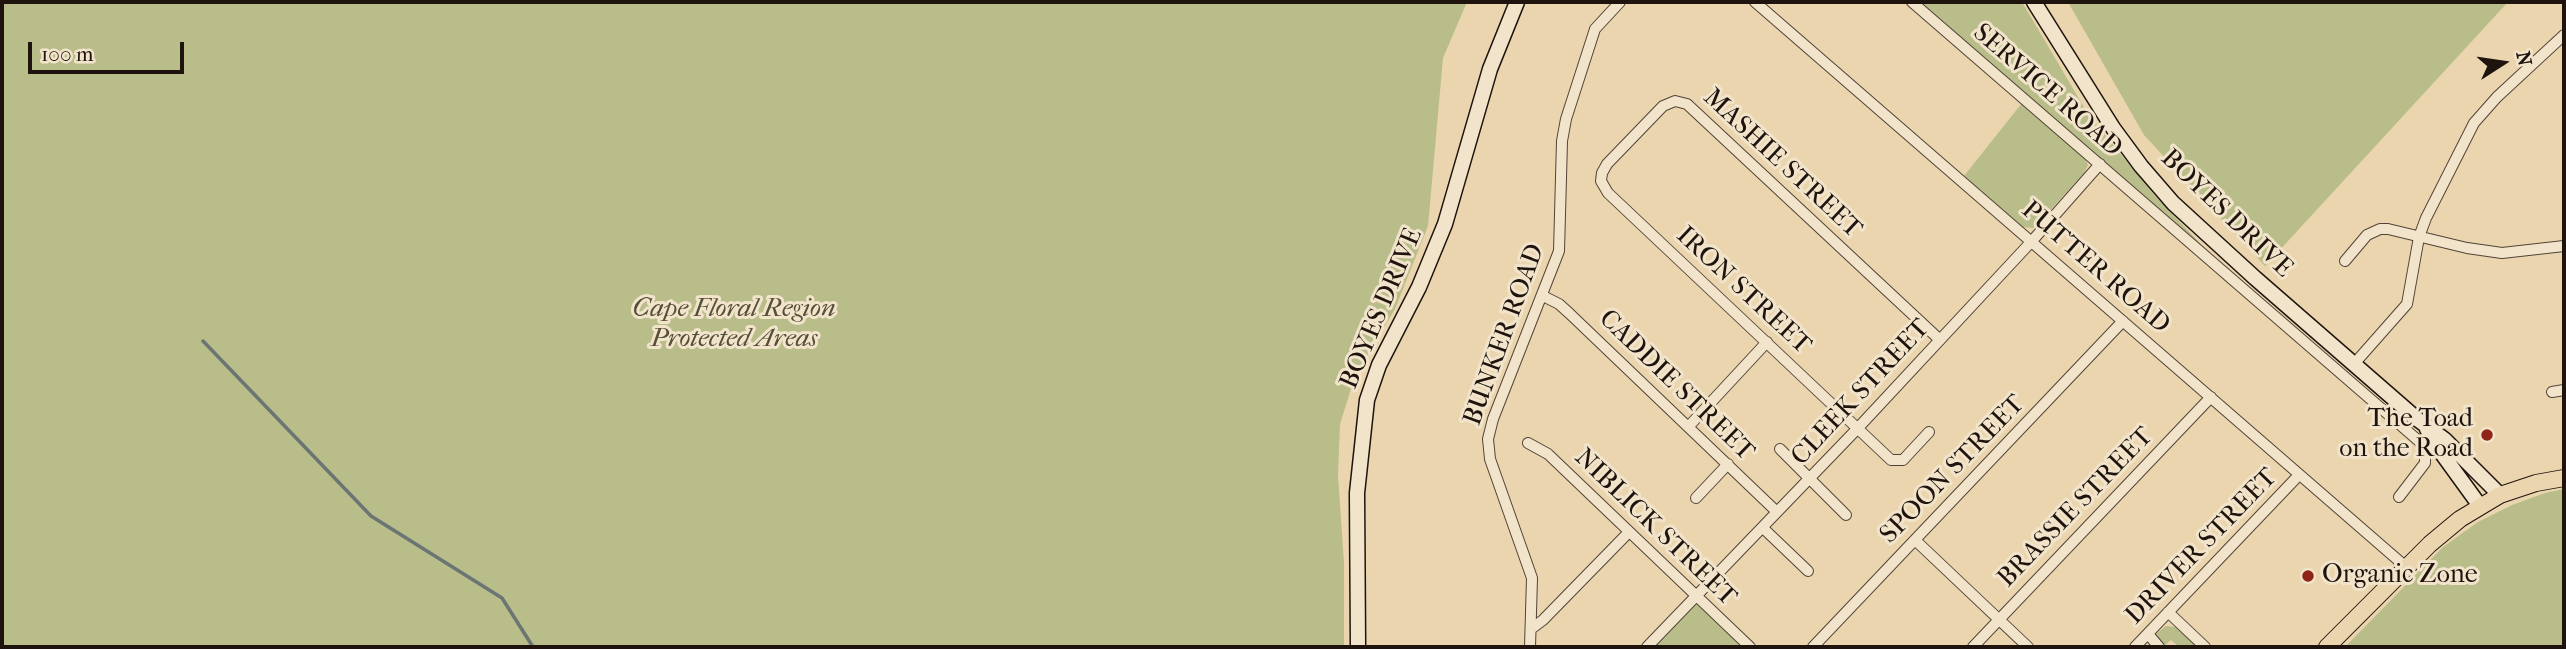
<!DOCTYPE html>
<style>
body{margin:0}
#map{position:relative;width:2566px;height:649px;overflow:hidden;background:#ebd5af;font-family:"IM FELL French Canon",serif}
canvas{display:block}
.frame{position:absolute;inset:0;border:4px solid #1e140d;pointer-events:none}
.north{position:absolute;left:2468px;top:28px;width:70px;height:70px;-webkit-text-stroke:5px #f2e4cb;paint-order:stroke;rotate:78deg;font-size:19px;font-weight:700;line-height:28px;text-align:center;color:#1e140d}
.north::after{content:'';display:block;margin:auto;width:24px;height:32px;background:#1e140d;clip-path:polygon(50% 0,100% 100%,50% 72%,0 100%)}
.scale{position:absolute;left:28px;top:42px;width:156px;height:32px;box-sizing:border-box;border:4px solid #1e140d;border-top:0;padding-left:9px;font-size:21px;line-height:24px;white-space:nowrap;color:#1e140d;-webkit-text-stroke:5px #f2e4cb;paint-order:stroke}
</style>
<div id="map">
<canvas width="2566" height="649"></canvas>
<div class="frame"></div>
<div class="north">N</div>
<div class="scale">100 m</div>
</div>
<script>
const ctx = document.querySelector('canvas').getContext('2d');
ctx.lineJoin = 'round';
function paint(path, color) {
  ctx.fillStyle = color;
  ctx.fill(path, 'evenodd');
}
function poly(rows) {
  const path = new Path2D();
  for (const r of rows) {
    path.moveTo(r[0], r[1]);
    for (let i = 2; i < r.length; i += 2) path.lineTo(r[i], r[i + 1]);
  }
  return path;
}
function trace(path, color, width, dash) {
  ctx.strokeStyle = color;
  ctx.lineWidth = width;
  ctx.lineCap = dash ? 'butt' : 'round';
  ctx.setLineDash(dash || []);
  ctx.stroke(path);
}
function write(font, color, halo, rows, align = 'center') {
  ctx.font = font + ' "IM FELL French Canon",serif';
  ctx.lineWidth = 6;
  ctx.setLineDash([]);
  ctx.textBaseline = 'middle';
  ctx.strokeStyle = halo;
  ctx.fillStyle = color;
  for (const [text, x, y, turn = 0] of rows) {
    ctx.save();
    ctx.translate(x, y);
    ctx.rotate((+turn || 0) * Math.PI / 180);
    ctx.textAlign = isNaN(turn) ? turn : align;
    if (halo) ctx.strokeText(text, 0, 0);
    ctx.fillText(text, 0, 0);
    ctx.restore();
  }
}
paint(poly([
 [2,2,1467,2,1443,58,1428,226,1395,309,1355,376,1340,424,1338,475,1344,563,1344,647,2,647],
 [1919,2,2022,2,2088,114,2155,196,2220,264],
 [2068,2,2508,2,2265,266,2144,135],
 [2022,103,2084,157,2088,165,2084,173,2034,228,2023,227,1964,176],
 [2564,489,2564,647,2345,647,2443,547,2478,522,2512,505,2545,493],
 [1696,596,1750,647,1647,647],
 [2166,626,2177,627,2199,647,2175,647,2177,645,2171,640,2163,647,2153,636]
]), '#b8bd8a');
trace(poly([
 [203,341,371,516,502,598,533,647]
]), '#6b7573', 3.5);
const minor = poly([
 [1755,2,2406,567],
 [1912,2,2420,442,2425,451,2425,463,2399,497],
 [2345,261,2367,235,2380,229,2388,229,2467,248,2502,253,2564,246],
 [1543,296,1559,304,1569,313,1777,512],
 [2354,364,2407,304,2419,237,2426,218,2474,123,2497,97,2564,35],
 [2552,392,2564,390],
 [1689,426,1767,342],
 [1929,432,1903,460,1891,460,1608,193,1601,181,1602,173,1607,164,1663,106,1675,101,1687,104,1940,340],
 [1528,443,1548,454,1750,647],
 [1780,449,1846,515],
 [1696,498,1728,464],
 [1763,528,1808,571],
 [1915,540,2028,647],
 [2168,612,2205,647],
 [1531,629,1543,620,1629,532],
 [2148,634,2159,647],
 [1530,647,1532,578,1490,459,1488,439,1493,419,1559,251,1562,141,1566,119,1595,29,1620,2],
 [1647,647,1857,429,2032,241,2100,164],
 [1813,647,2123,321],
 [1973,647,2211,397],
 [2135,647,2299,475]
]);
const secondary = poly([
 [2034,2,2113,128,2141,166,2173,203,2255,278,2417,419,2444,439,2500,495],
 [2427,429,2435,444,2480,506],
 [1358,647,1357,493,1367,400,1379,365,1419,287,1445,224,1490,69,1517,2]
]);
const primary = poly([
 [2327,647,2430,544,2460,519,2500,495,2536,483,2564,478]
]);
trace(minor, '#514436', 12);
trace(secondary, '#1e140d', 17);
trace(primary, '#1e140d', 18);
trace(minor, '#f2e4cb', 10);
trace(secondary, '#f2e4cb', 14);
trace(primary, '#ebd5af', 16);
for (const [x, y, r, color] of [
 [2487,435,7,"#8f2418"],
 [2308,576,7,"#8f2418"]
]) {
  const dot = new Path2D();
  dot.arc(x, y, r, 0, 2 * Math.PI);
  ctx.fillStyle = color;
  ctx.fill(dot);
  trace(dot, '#f2e4cb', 2.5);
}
write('26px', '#1e140d', '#f2e4cb', [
 ["SERVICE ROAD",2047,91,41],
 ["MASHIE STREET",1782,164,43],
 ["BOYES DRIVE",2226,214,44],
 ["PUTTER ROAD",2095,268,41],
 ["IRON STREET",1743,291,43],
 ["BOYES DRIVE",1382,309,-67],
 ["BUNKER ROAD",1505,335,-70],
 ["CADDIE STREET",1676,386,44],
 ["CLEEK STREET",1861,393,-47],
 ["SPOON STREET",1953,470,-46],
 ["BRASSIE STREET",2076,508,-46],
 ["NIBLICK STREET",1655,528,44],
 ["DRIVER STREET",2202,547,-46]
]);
write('italic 26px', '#544f39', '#f2e4cb', [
 ["Cape Floral Region",734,310],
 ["Protected Areas",734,340]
]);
write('26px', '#1e140d', '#f2e4cb', [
 ["The Toad",2473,420],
 ["on the Road",2473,450],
 ["Organic Zone",2322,576,"left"]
], 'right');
</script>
